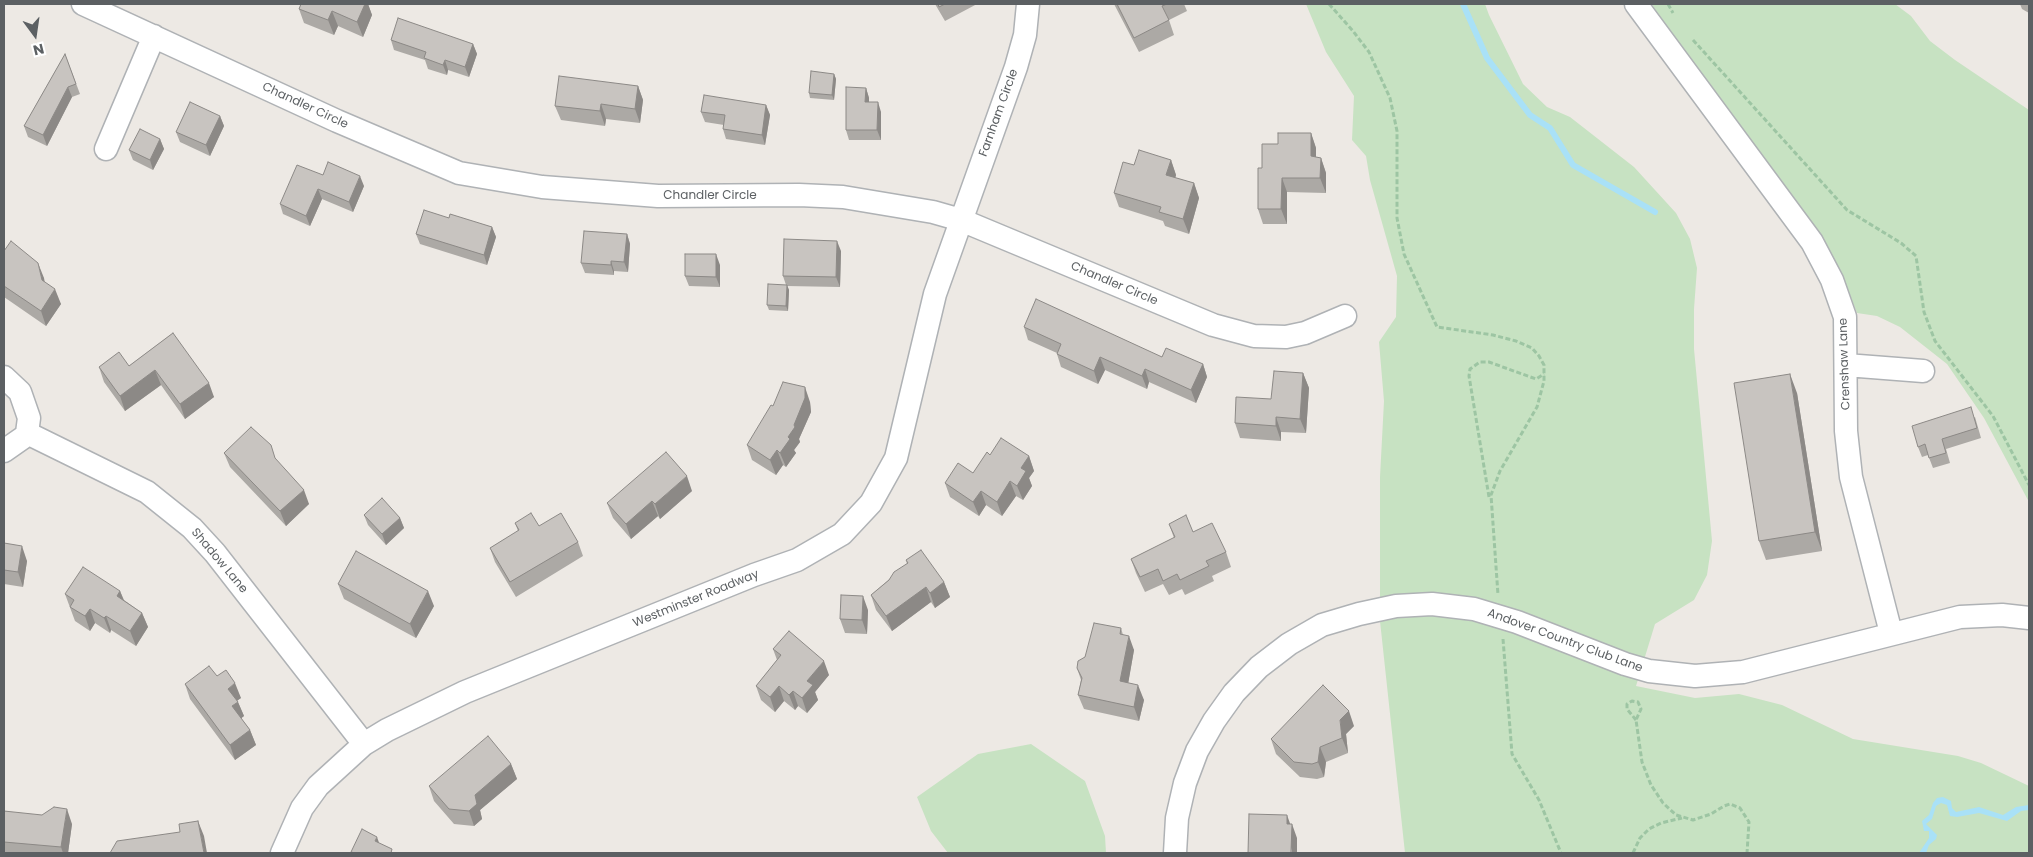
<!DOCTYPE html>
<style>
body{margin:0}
#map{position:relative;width:2033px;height:857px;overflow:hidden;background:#ede9e4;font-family:Poppins,sans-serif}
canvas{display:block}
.frame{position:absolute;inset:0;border:5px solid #5c6063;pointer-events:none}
.north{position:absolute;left:10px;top:10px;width:50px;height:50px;-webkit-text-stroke:4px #fff;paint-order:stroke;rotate:166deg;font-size:14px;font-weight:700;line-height:20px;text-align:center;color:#5c6063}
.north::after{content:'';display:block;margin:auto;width:18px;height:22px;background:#5c6063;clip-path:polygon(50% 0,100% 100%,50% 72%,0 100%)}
</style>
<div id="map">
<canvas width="2033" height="857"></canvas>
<div class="frame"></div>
<div class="north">N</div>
</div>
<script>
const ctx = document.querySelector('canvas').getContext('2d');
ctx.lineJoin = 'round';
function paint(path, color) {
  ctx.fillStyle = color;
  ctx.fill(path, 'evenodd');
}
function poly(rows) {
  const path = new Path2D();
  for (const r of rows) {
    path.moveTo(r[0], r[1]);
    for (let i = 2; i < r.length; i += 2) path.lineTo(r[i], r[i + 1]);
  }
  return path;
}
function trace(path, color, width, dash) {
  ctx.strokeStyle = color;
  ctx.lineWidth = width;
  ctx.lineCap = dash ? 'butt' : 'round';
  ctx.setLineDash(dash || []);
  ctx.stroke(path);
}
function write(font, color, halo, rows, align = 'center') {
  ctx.font = font + ' Poppins,sans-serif';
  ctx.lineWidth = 5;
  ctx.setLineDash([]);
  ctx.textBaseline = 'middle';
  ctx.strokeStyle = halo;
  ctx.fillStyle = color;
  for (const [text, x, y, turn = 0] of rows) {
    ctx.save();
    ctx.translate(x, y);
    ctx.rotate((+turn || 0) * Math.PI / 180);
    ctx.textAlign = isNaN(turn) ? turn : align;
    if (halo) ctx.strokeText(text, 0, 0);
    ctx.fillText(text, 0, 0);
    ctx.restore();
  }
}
paint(poly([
 [1306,4,1485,4,1489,15,1523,84,1547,107,1570,117,1634,167,1676,213,1690,239,1697,268,1694,309,1694,349,1712,541,1707,575,1694,600,1655,624,1636,686,1695,698,1739,694,1782,705,1853,739,1958,756,1981,763,2029,786,2029,853,1405,853,1380,621,1380,477,1384,401,1379,342,1396,317,1397,276,1370,180,1366,156,1352,140,1354,96,1326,52],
 [1652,4,1895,4,1911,16,1930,41,1955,60,2029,110,2029,502,1984,418,1947,364,1900,327,1877,316,1857,313,1839,268,1796,203,1664,26],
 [1031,744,1085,781,1105,836,1106,853,948,853,931,831,917,797,978,754]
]), '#c7e2c2');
paint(poly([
 [1943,797,1951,801,1952,808,1956,812,1979,807,2003,815,2016,807,2029,805,2029,810,2021,811,2007,821,1979,813,1957,817,1950,816,1947,805,1941,803,1936,806,1932,819,1926,824,1937,835,1936,839,1929,845,1926,853,1919,853,1929,838,1929,831,1924,831,1922,821,1929,815,1933,803,1937,798]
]), '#a9e1f7');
trace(poly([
 [1463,4,1487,58,1530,115,1550,128,1573,165,1655,212]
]), '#a9e1f7', 6);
const minor = poly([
 [83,4,337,121,459,173,542,187,658,196,799,195,843,197,933,212,961,220,1213,325,1254,336,1286,337,1305,333,1345,316],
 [1636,4,1812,242,1832,280,1845,317,1846,431,1851,477,1891,633],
 [106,149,154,36],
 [1846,365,1923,371],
 [4,377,20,392,29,418,27,433,24,437,4,451],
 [27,433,147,492,192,528,215,553,364,744],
 [282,853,302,808,318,786,364,744,387,730,465,692,754,575,797,560,842,534,871,503,896,458,935,294,1016,67,1025,35,1028,4],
 [1175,853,1177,818,1185,783,1197,751,1214,721,1234,693,1259,667,1289,644,1322,625,1359,614,1396,606,1432,604,1474,609,1517,622,1625,664,1649,671,1695,676,1743,672,1960,617,2002,615,2029,618]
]);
trace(minor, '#afb2b5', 25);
trace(poly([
 [1329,4,1353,31,1369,52,1390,98,1397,131,1397,218,1404,254,1437,327,1493,335,1516,341,1532,348,1539,356,1544,365,1544,381,1537,407,1500,471,1491,495,1498,595],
 [1668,4,1673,13],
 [1693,40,1847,210,1901,243,1916,256,1924,312,1935,341,1993,416,2029,485],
 [1489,497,1469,376,1470,369,1480,362,1489,362,1536,379,1544,374],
 [1503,639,1512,754,1539,800,1561,853],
 [1636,720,1627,709,1627,704,1632,701,1638,702,1641,709,1636,720,1642,762,1651,785,1663,803,1676,815,1693,820,1711,814,1724,806,1730,804,1740,808,1749,822,1747,853],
 [1633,853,1640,838,1649,829,1661,823,1682,818]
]), '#9dc5a3', 3, [5, 2.5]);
trace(minor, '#fff', 22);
paint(poly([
 [301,4,368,4,372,15,363,37,338,26,334,35,304,23,299,9],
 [935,4,977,4,945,21],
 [1114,4,1184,4,1187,11,1169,20,1174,35,1139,52],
 [2020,4,2029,4,2029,13,2022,9],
 [391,40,473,44,477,54,469,77,448,70,447,75,428,69,425,60,394,50],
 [65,54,80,94,72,97,47,146,28,137,24,126],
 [834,74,836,79,834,100,810,98,809,93],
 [638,86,643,100,640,123,606,119,605,126,561,120,555,106],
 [866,88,869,98,869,102,881,112,881,140,849,140,846,130],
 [766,105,770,115,765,145,726,139,723,129,724,125,705,122,701,112],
 [220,116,224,126,210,156,180,142,176,132],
 [1311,133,1316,148,1316,157,1321,158,1326,173,1326,193,1287,192,1287,224,1263,224,1258,209,1262,168,1278,144],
 [160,139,164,149,153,170,133,160,129,150],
 [1171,160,1176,175,1175,178,1194,183,1199,198,1189,234,1165,226,1163,221,1119,207,1114,193,1134,165],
 [323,175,364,186,353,212,322,199,310,226,283,214,280,204],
 [449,218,492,227,496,237,487,265,420,244,416,234],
 [627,234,630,244,628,272,614,271,614,275,585,273,581,263],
 [4,251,44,278,44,282,61,304,46,326,4,297],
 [841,251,840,287,787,286,789,290,788,311,769,310,767,305,786,285,783,276],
 [720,265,720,287,689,286,685,276],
 [1024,327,1162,357,1203,364,1207,377,1196,403,1149,382,1147,389,1105,370,1098,384,1061,367,1057,354,1057,353,1028,340],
 [173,333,214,397,185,419,161,385,125,411,104,382,99,367,129,366],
 [1303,373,1309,388,1306,433,1281,432,1281,441,1240,438,1235,423,1271,399],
 [1797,393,1822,551,1766,560,1759,541],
 [810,402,811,412,799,439,800,442,794,450,796,453,786,467,783,465,776,475,752,460,747,445],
 [1975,417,1981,438,1946,449,1950,463,1933,468,1928,455,1922,457,1918,447],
 [224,453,276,460,309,504,286,526,230,467],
 [990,455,1029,456,1034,471,1029,478,1032,486,1023,500,1016,496,1002,516,986,505,979,516,950,497,945,483,973,473],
 [692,491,660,519,658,516,631,539,613,518,607,503],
 [364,515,400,518,404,528,386,545,368,525],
 [515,523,539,526,578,542,583,556,516,597,495,562,490,548,518,531],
 [1169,524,1193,532,1226,552,1231,567,1212,576,1214,581,1185,595,1182,589,1169,595,1163,584,1145,592,1136,573,1131,559,1174,538],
 [4,543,27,561,23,587,4,584],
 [906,560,944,582,950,597,935,608,931,602,892,631,876,610,871,595,907,564],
 [338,584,434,606,416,638,344,599],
 [120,591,124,600,142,613,148,627,136,646,111,630,110,633,95,623,90,631,75,621,65,594],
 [868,610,867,634,845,633,840,619],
 [1121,628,1123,635,1134,650,1128,683,1144,700,1139,721,1084,709,1078,695,1081,680,1077,668,1085,657],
 [773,649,829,675,815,692,818,700,807,713,798,706,795,710,784,701,775,712,761,700,756,686,777,660],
 [217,676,241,698,237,700,244,716,241,718,250,730,256,745,235,760,190,699,185,684],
 [1354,726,1346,734,1348,753,1326,762,1324,777,1317,779,1300,777,1276,754,1271,739],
 [511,764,517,779,480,810,482,819,474,826,454,824,434,801,429,786],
 [4,811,72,824,68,853,4,853]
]), '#aca9a5');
paint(poly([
 [365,4,368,4,372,15,363,37,357,22],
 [332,11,338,26,334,35,328,20],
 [473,44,477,54,469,77,465,67],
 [445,60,448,70,447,75,443,65],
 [834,74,836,79,834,100,832,95],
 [638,86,643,100,640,123,635,109],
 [68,87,72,97,47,146,43,135],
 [866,88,869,98,869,112,865,102],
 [878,102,881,112,881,140,877,130],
 [601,104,606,119,605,126,600,111],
 [766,105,770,115,765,145,762,135],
 [220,116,224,126,210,156,206,145],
 [1311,133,1316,148,1316,171,1311,156],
 [160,139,164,149,153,170,150,160],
 [1321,158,1326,173,1326,193,1320,178],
 [1171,160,1176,175,1172,190,1166,175],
 [360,176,364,186,353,212,349,202],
 [1282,178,1287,192,1287,224,1281,209],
 [1194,183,1199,198,1189,234,1183,219],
 [318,189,322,199,310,226,306,216],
 [492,227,496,237,487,265,484,255],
 [627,234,630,244,628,272,624,262],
 [837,241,841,251,840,287,836,277],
 [716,254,720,265,720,287,716,277],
 [611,261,614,271,614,275,611,265],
 [38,263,44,278,47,294,42,280],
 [787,285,789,290,788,311,786,306],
 [55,289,61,304,46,326,41,311],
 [1100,357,1105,370,1098,384,1094,371],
 [1203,364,1207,377,1196,403,1191,390],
 [1145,369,1149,382,1147,389,1142,376],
 [155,370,161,385,125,411,120,396],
 [1303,373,1309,388,1306,433,1300,419],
 [1790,374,1797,393,1822,551,1815,532],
 [209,383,214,397,185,419,180,404],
 [805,387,810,402,811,412,799,439,800,442,794,450,796,453,786,467,780,453,794,425],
 [1276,417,1281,432,1281,441,1276,426],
 [777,450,783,465,776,475,770,460],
 [1029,456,1034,471,1029,478,1032,486,1023,500,1017,486,1021,468],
 [687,476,692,491,660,519,655,504],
 [1010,481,1016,496,1002,516,997,502],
 [304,490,309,504,286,526,280,511],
 [981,491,986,505,979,516,973,502],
 [652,501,658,516,631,539,626,524],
 [400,518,404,528,386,545,382,534],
 [22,546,27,561,23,587,18,572],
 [944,582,950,597,935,608,930,593],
 [926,587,931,602,892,631,886,616],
 [120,591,126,606,117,596],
 [428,591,434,606,416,638,410,624],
 [863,596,868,610,867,634,862,620],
 [90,609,95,623,90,631,85,616],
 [142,613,148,627,136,646,130,631],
 [106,616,111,630,110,633,104,618],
 [1129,636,1134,650,1126,696,1120,681],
 [824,661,829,675,815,692,818,700,807,713,802,698,807,681],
 [235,683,241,698,234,703,228,689],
 [1138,685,1144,700,1139,721,1134,707],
 [779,686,784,701,775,712,770,697],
 [793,691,798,706,795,710,789,695],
 [238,702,244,716,238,721,232,706],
 [1349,711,1354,726,1346,734,1348,753,1342,738,1340,720],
 [250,730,256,745,235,760,230,745],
 [1320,747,1326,762,1324,777,1318,762],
 [511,764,517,779,480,810,482,819,474,826,469,811,475,795],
 [67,809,72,824,68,853,63,853,61,847],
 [1287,815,1292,829,1292,824,1297,838,1297,853,1292,853,1287,824],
 [198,821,204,836,207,853,204,853],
 [377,837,382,851,375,841]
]), '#8c8986');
const building = poly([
 [301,4,365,4,357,22,332,11,328,20,299,9,301,4],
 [938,4,945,4,939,7,938,4],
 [1117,4,1167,4,1162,6,1169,20,1134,38,1117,4],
 [398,18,473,44,465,67,445,60,443,65,424,58,426,52,391,40,398,18],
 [65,54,76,84,68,87,43,135,24,126,65,54],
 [811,71,834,74,832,95,809,93,811,71],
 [559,76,638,86,635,109,601,104,600,111,555,106,559,76],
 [846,87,866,88,865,102,878,102,877,130,846,130,846,87],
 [704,95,766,105,762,135,723,129,725,115,701,112,704,95],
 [190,102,220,116,206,145,176,132,190,102],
 [140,129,160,139,150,160,129,150,140,129],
 [1278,133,1311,133,1311,156,1321,158,1320,178,1282,178,1281,209,1258,209,1258,168,1262,168,1262,144,1278,144,1278,133],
 [1139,150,1171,160,1166,175,1194,183,1183,219,1159,212,1161,207,1114,193,1123,162,1134,165,1139,150],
 [328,162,360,176,349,202,318,189,306,216,280,204,297,165,323,175,328,162],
 [424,210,449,218,450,214,492,227,484,255,416,234,424,210],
 [584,231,627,234,624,262,611,261,611,265,581,263,584,231],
 [784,239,837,241,836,277,783,276,784,239],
 [11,241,38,263,42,280,55,289,41,311,4,286,4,251,11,241],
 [685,254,716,254,716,277,685,276,685,254],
 [768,284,787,285,786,306,767,305,768,284],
 [1036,299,1162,357,1166,348,1203,364,1191,390,1145,369,1142,376,1100,357,1094,371,1057,354,1061,344,1024,327,1036,299],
 [173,333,209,383,180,404,155,370,120,396,99,367,119,352,129,366,173,333],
 [1274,371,1303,373,1300,419,1276,417,1276,426,1235,423,1236,397,1271,399,1274,371],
 [1790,374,1815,532,1759,541,1734,383,1790,374],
 [783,382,805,387,805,398,794,425,795,427,788,437,790,439,780,453,777,450,770,460,747,445,771,405,773,406,783,382],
 [1971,407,1977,428,1942,439,1946,453,1929,458,1925,444,1918,447,1912,426,1971,407],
 [251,427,271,445,275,458,304,490,280,511,224,453,251,427],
 [1001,438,1029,456,1021,468,1026,471,1017,486,1010,481,997,502,981,491,973,502,945,483,958,463,973,473,987,452,990,455,1001,438],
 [666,452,687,476,655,504,652,501,626,524,607,503,666,452],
 [382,498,400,518,382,534,364,515,382,498],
 [531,513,539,526,561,513,578,542,510,582,490,548,519,530,515,523,531,513],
 [1186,515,1193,532,1212,523,1226,552,1206,561,1209,566,1180,580,1177,574,1163,581,1158,569,1140,577,1131,559,1175,537,1169,524,1186,515],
 [4,543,22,546,18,572,4,570,4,543],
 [921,550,944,582,930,593,926,587,886,616,871,595,889,580,894,572,908,563,906,560,921,550],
 [356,551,428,591,410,624,338,584,356,551],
 [83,567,120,591,117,596,142,613,130,631,106,616,104,618,90,609,85,616,70,607,74,600,65,594,83,567],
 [841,595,863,596,862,620,840,619,841,595],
 [1094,623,1121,628,1120,634,1129,636,1120,681,1138,685,1134,707,1078,695,1082,678,1077,668,1078,661,1085,657,1094,623],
 [789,631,824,661,807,681,813,685,802,698,793,691,789,695,779,686,770,697,756,686,781,655,773,649,789,631],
 [209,666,217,676,226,670,235,683,228,689,238,702,232,706,250,730,230,745,185,684,209,666],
 [1323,685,1349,711,1340,720,1342,738,1320,747,1318,762,1312,764,1294,762,1271,739,1323,685],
 [488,736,511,764,475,795,477,804,469,811,449,809,429,786,488,736],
 [54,807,67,809,61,847,4,842,4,811,42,815,54,807],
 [1249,814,1287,815,1287,824,1292,824,1291,852,1293,853,1248,853,1249,814],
 [198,821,204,853,110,853,117,841,180,832,179,824,198,821],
 [362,829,377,837,375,841,392,849,391,853,355,853,351,852,362,829]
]);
paint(building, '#c8c4c0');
trace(building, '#8c8986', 1);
write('12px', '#5c6063', '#fff', [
 ["Chandler Circle",305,106,25],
 ["Farnham Circle",999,113,-70],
 ["Chandler Circle",710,196],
 ["Chandler Circle",1114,284,23],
 ["Crenshaw Lane",1845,364,-92],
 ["Shadow Lane",219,561,50],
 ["Westminster Roadway",696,599,-22],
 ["Andover Country Club Lane",1565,641,20]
]);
</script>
